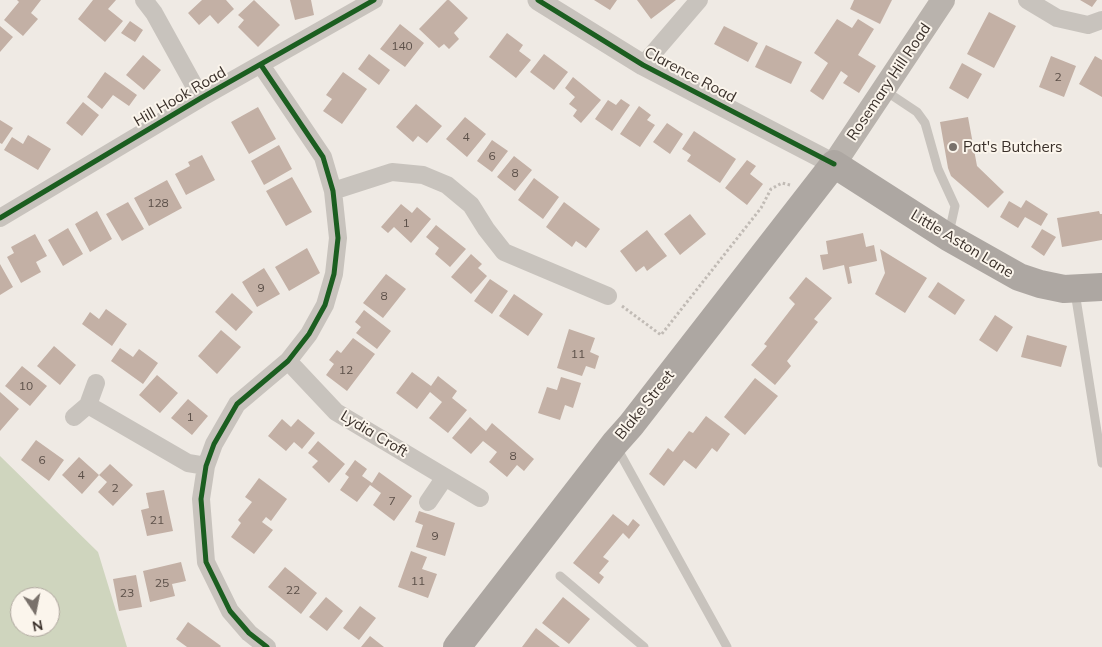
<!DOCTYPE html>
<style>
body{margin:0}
#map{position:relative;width:1102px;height:647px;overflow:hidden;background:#efeae4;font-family:Mulish,sans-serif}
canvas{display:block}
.north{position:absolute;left:10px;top:587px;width:50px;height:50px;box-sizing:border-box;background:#fbf5ec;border:1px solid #aea69e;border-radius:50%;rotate:169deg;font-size:14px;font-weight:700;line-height:20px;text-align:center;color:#3a302a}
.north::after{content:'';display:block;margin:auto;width:18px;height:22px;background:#79716b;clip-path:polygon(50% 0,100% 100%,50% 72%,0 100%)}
</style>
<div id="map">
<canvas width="1102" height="647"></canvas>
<div class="north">N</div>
</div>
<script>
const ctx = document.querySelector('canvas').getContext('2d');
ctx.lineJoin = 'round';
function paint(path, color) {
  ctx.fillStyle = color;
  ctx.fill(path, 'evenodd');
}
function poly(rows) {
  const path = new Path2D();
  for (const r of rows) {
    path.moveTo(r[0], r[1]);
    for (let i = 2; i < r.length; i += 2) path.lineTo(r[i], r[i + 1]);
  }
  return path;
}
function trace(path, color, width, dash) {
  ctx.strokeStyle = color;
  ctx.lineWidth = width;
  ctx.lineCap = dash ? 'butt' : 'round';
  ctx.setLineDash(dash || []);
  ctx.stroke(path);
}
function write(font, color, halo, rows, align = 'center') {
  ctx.font = font + ' Mulish,sans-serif';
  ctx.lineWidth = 4;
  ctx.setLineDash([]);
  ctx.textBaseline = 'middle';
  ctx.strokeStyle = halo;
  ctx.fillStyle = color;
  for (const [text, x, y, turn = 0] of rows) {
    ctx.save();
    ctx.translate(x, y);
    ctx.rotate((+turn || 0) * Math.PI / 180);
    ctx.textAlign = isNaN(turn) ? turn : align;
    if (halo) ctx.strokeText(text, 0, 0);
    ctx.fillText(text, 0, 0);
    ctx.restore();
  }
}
paint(poly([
 [0,456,98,552,127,647,0,647],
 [20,597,50,597,50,627,20,627]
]), '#cfd5be');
paint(poly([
 [17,0,41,0,31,13,38,19,23,36,4,20,19,2],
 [93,0,116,0,108,9,123,21,105,42,78,19],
 [202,0,226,0,234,9,218,24,210,15,199,25,188,13],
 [254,0,280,25,258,47,238,27,244,20,238,15],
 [290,0,311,0,314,15,295,20],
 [447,0,449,0,468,18,454,33,459,39,449,49,444,44,439,48,419,29],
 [594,0,617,0,610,10],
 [637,0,676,0,651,19],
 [854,0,892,0,880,24,850,9],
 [1080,0,1097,0,1092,7],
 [989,12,1016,26,994,68,967,54],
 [837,19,852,28,858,19,874,29,858,55,876,66,859,93,843,83,848,76,841,71,823,100,810,91,828,63,814,53],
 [130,21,143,30,135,42,121,33],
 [400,24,424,43,405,67,380,49],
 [0,26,13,37,0,52],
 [724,26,758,43,748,62,714,44],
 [507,33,523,45,519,51,531,60,516,78,489,57],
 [766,45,802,62,791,84,755,67],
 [369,54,390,70,379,85,358,69],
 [544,54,568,72,554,90,530,72],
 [143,55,161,70,144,90,126,75],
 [1051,56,1076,66,1064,97,1039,87],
 [1095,56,1102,60,1102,97,1079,84],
 [962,63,982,74,968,99,949,88],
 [105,72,137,95,129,106,113,95,102,109,87,97],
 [343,72,367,89,342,124,323,111,332,99,326,95],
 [573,77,601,100,581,123,573,116,577,110,569,104,575,97,565,88],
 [621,99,630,105,612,131,595,119,608,100,616,105],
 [83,102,99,115,82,136,66,123],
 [416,104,442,126,427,143,418,136,413,142,396,127],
 [639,106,651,115,647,120,655,125,640,147,620,134],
 [258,107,276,139,249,154,231,122],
 [465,117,486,134,467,157,446,139],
 [968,117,977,166,1004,192,988,208,951,176,948,168,940,122],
 [0,120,13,128,2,144,0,143],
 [667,123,683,134,670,154,653,142],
 [694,131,736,159,720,183,687,161,691,155,682,149],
 [28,135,51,149,38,170,4,150,12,137,23,144],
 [492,140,508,151,492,172,477,161],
 [279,145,292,169,264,185,251,161],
 [202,155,215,180,186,195,175,174,190,166,188,162],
 [514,156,532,170,515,191,497,177],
 [747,160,756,166,750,174,763,184,747,205,725,188],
 [292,177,312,212,286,226,266,191],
 [534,178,559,197,543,219,518,200],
 [167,180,182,208,149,226,134,198],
 [1026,200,1048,214,1041,226,1025,217,1018,228,1000,217,1009,201,1021,208],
 [128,202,144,229,122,241,106,214],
 [564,202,600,229,586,248,576,241,572,247,546,227],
 [401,204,412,213,417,207,431,219,411,243,394,227,388,233,381,227],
 [97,211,112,239,90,252,75,224],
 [1099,211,1100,214,1102,214,1102,240,1062,247,1057,218],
 [690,214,706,234,680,255,664,234],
 [436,225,466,249,450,267,435,254,439,248,426,237],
 [68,228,83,254,63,266,48,240],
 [1042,229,1056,237,1044,256,1031,247],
 [647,230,667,256,647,271,644,266,636,272,620,251],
 [863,233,866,247,874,245,877,261,849,267,852,283,848,284,844,265,823,270,820,255,828,254,826,241],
 [35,234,47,256,36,262,41,272,21,283,7,257,14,253,11,247],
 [307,248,320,273,289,291,275,267],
 [880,249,927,278,905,313,875,294,885,273],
 [471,254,482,264,478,268,487,276,471,294,451,277],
 [0,264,13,287,0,295],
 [264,268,280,294,257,307,242,282],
 [386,274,406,289,383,318,363,303],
 [806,277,832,298,814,319,818,322,787,361,791,366,775,385,751,365,767,346,764,344,795,304,789,298],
 [490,279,508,291,492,314,474,301],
 [938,282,965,300,955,315,928,297],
 [232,293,253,312,236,331,215,312],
 [514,294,543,314,528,336,499,316],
 [106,309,127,324,112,346,82,324,90,312,99,319],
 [364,310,391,331,377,349,356,333,361,327,355,322],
 [995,315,1013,327,997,352,979,340],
 [569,329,595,338,590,352,599,356,595,369,586,366,582,376,557,368],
 [221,330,241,347,217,374,198,356],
 [1027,335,1067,346,1061,367,1021,357],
 [353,338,375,354,347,391,326,375,334,364,329,360,337,350,341,353],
 [54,346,76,365,60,385,37,366],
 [120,348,133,357,139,349,158,363,143,384,111,361],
 [22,366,47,386,30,406,5,386],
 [412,372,431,386,438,376,457,391,452,398,467,410,448,433,429,418,442,402,430,392,417,409,396,393],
 [157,375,178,393,160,413,139,395],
 [561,377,581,383,573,408,565,405,560,420,538,413,547,387,557,390],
 [755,378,778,396,745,435,724,417],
 [0,392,19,409,0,431],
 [188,399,208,416,192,435,171,418],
 [706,416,730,434,717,452,712,448,696,469,684,460,664,486,649,474,668,448,673,452,689,431,693,433],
 [470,417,486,431,492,423,534,459,524,471,517,465,507,477,489,462,497,452,483,441,471,454,452,438],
 [282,419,291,427,298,419,315,433,302,449,294,442,286,451,268,436],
 [36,440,64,460,49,481,21,460],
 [318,441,345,464,329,483,312,467,318,461,308,453],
 [79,457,99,475,82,494,62,475],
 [355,460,367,469,362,476,372,483,379,472,412,496,394,521,373,505,381,493,370,485,357,502,340,490,349,477,345,474],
 [110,464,133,485,113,506,98,492,107,482,99,475],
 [259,478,287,499,271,521,266,517,262,522,273,530,254,554,231,537,241,523,238,520,252,502,245,497],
 [164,490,173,531,147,536,141,510,149,508,146,493],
 [419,511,455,523,445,556,416,547,423,525,415,522],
 [613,514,628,526,633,519,640,525,629,539,623,533,603,557,609,561,599,573,604,577,599,584,573,563],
 [411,551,427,557,422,569,437,574,428,598,398,587],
 [181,562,186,581,172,584,175,596,150,602,143,571],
 [285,567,317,593,301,614,268,587],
 [136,575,142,607,119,611,113,579],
 [326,597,343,611,327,631,309,617],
 [563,597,590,619,569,644,542,623],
 [360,606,376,618,359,640,343,628],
 [188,622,221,646,220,647,187,647,176,639],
 [536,628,560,647,522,647],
 [370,636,384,647,361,647]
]), '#c3b0a5');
trace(poly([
 [622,306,661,335,761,208,771,189,782,183,790,185]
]), '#c1bbb5', 3, [2.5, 2.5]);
trace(poly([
 [884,90,917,112,925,123,938,169,955,206,949,233],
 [1075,292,1102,463],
 [617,448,727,647],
 [560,576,644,647]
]), '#c8c3bd', 9);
trace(poly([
 [144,0,154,13,201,98],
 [1027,0,1057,18,1088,25,1102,20],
 [261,65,323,157,333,191,338,238,334,274,325,305,309,334,288,361,237,404,214,444,206,466,201,499,206,562,230,611,249,633,267,647],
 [643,65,699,0],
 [333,191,392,172,423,175,447,185,471,205,486,229,504,252,608,296],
 [0,218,201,98,374,0],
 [288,361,336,412,480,498],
 [88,405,96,383],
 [74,417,88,405,188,463,206,466],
 [428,502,445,477]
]), '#c8c3bd', 18);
trace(poly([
 [538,0,643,65,834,164]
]), '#c8c3bd', 21);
trace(poly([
 [834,164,943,0]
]), '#b9b3ad', 24);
trace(poly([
 [457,647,615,443,631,425,834,164,948,237,1019,277,1040,284,1064,289,1102,287]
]), '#ada7a2', 28);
trace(poly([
 [538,0,643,65,834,164],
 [261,65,323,157,333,191,338,238,334,274,325,305,309,334,288,361,237,404,214,444,206,466,201,499,206,562,230,611,249,633,267,647],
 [0,218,201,98,374,0]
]), '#1b5e20', 5);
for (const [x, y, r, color] of [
 [953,147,5,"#79716b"]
]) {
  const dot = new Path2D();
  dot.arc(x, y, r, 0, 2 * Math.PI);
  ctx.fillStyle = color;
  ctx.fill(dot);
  trace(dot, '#fbf5ec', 2);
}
write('12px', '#5c5049', null, [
 ["140",402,46],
 ["2",1058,77],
 ["4",466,137],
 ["6",492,156],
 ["8",515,173],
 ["128",158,203],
 ["1",406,223],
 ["9",261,288],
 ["8",384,296],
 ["11",578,354],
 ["12",346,370],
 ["10",26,386],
 ["1",190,417],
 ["8",513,456],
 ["6",42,460],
 ["4",81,475],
 ["2",115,488],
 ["7",392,501],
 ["21",157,520],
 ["9",435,536],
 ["11",418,581],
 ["25",162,583],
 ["22",293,590],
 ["23",127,593]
]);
write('15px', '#3a302a', '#fbf5ec', [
 ["Clarence Road",690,75,28],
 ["Rosemary Hill Road",889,82,-56],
 ["Hill Hook Road",180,97,-30],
 ["Little Aston Lane",962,244,31],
 ["Blake Street",645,405,-51],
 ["Lydia Croft",374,434,31]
]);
write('15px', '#3a302a', '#fbf5ec', [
 ["Pat's Butchers",963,147]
], 'left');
</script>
